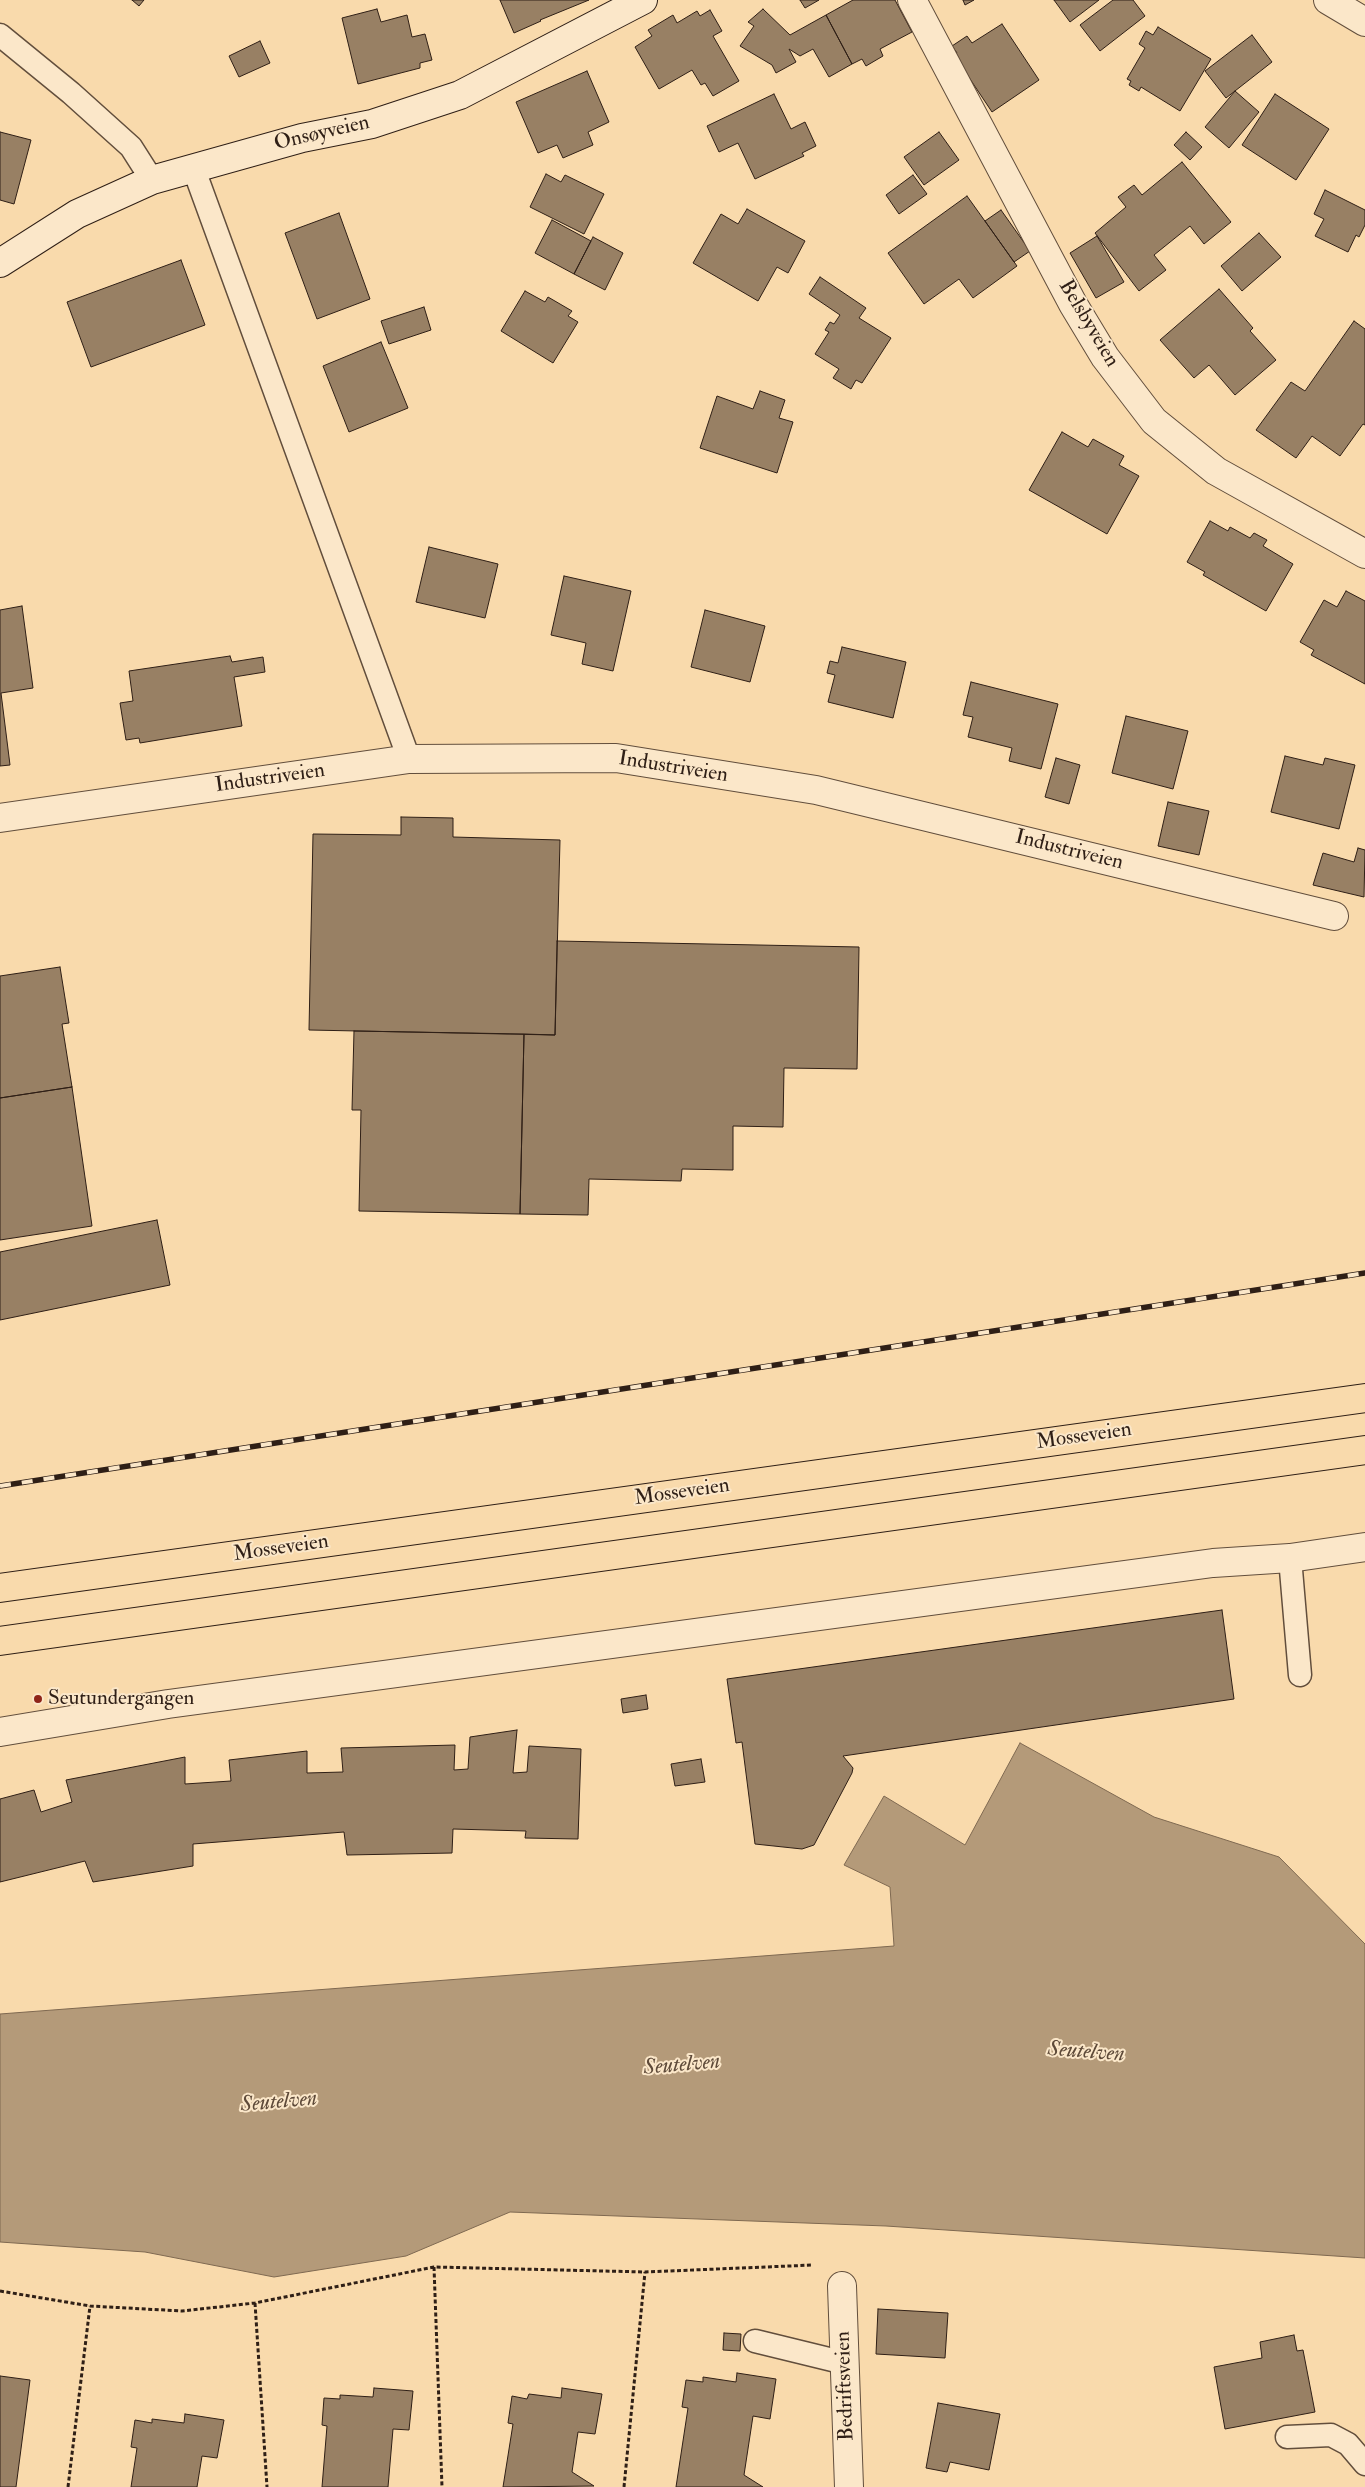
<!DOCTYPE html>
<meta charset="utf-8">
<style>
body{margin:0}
canvas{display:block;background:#f9daac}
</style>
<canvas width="1365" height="2487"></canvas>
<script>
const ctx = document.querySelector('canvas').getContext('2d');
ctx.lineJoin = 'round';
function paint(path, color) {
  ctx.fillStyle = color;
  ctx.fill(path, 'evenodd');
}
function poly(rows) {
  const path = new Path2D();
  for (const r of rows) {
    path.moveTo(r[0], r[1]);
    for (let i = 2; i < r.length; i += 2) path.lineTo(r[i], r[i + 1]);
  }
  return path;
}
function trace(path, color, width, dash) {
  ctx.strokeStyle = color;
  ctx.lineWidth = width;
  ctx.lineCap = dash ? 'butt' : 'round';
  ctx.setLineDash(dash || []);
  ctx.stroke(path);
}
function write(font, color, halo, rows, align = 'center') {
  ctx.font = font + ' "IM FELL Double Pica",serif';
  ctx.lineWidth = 4;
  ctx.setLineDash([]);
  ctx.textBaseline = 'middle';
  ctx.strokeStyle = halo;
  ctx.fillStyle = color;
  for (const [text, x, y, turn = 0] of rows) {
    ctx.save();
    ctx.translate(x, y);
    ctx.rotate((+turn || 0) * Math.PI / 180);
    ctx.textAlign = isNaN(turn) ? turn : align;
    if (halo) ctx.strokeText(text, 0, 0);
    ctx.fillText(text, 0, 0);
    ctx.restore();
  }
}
const water = poly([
 [1020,1743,1154,1817,1279,1857,1365,1944,1365,2258,886,2226,510,2212,406,2256,274,2277,145,2252,0,2242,0,2014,894,1946,890,1887,844,1865,884,1796,965,1845,1020,1743]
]);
paint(water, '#b49a79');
trace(water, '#7f6951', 1);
const building = poly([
 [132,0,144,0,139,6,132,0],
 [500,0,589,0,540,20,541,21,514,33,500,0],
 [800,0,819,0,805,8,800,0],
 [853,0,895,0,912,32,880,49,883,56,866,66,862,59,852,64,826,15,853,0],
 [963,0,974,0,965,5,963,0],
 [1054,0,1099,0,1070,22,1054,0],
 [1113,0,1133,0,1145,16,1100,51,1080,25,1113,0],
 [377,9,381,22,407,15,412,37,425,34,432,60,420,63,420,68,358,84,342,18,377,9],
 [763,9,790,35,826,15,852,64,829,77,813,49,800,56,789,49,796,62,776,73,772,65,740,46,754,26,748,22,763,9],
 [710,10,722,31,713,36,739,81,713,96,705,83,701,85,692,70,659,89,635,47,652,36,648,30,673,15,677,23,697,11,700,16,710,10],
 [1002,24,1039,80,992,112,954,55,957,53,952,46,967,36,972,43,1002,24],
 [1158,27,1211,59,1180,111,1141,87,1139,91,1129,85,1131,81,1127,79,1145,48,1139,44,1146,31,1153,35,1158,27],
 [1252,35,1272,62,1226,98,1205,71,1252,35],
 [260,41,270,63,239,77,229,56,260,41],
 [587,71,609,122,588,132,593,145,563,158,557,145,538,153,516,102,587,71],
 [1235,91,1259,112,1229,148,1205,127,1235,91],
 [774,94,791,129,805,122,816,146,802,153,804,156,755,179,738,143,719,152,707,126,774,94],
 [1275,94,1329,129,1296,180,1242,145,1275,94],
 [0,132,31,140,14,204,0,200,0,132],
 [939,132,959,160,924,185,904,157,939,132],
 [1186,132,1202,147,1190,160,1174,145,1186,132],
 [1182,162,1231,222,1204,244,1190,226,1154,255,1166,270,1139,291,1095,233,1126,207,1118,197,1134,185,1142,195,1182,162],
 [546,174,561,182,565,175,604,194,584,234,530,207,546,174],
 [913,175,927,194,899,214,886,195,913,175],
 [1325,190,1365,210,1365,225,1359,237,1356,235,1348,252,1315,236,1324,219,1314,214,1325,190],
 [967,196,1017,266,973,298,959,279,924,304,888,253,967,196],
 [747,209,805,241,788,273,777,267,758,301,693,263,721,214,738,224,747,209],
 [1001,210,1030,251,1014,262,985,221,1001,210],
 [339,213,370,299,317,319,285,233,339,213],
 [552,220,591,241,574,274,535,253,552,220],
 [1259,233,1281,257,1242,291,1221,266,1259,233],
 [1097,236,1124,282,1096,298,1070,253,1097,236],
 [593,237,623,253,605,290,574,274,593,237],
 [181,260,205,325,91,367,67,302,181,260],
 [820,277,866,308,859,318,891,338,862,383,856,380,851,389,833,378,839,369,815,354,829,332,825,330,830,322,834,324,840,315,809,294,820,277],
 [1219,289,1253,328,1250,331,1276,360,1235,395,1209,365,1194,378,1160,340,1219,289],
 [525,291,545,302,548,297,572,311,568,316,578,322,553,363,501,331,525,291],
 [424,307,431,330,389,344,381,321,424,307],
 [1354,321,1365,329,1365,425,1363,424,1340,456,1312,436,1296,458,1256,430,1291,382,1305,391,1354,321],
 [381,342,408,408,349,432,323,366,381,342],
 [760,391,785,400,779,418,793,422,777,473,700,448,717,396,753,409,760,391],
 [1062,432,1088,447,1093,439,1124,456,1119,465,1139,476,1107,534,1029,490,1062,432],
 [1210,521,1228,531,1230,527,1250,538,1254,533,1267,540,1263,546,1293,564,1266,611,1203,575,1205,572,1187,562,1210,521],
 [429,547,498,564,485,618,416,602,429,547],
 [564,576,631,591,613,671,582,664,586,643,551,635,564,576],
 [1346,591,1365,601,1365,684,1311,655,1314,650,1300,642,1324,600,1337,607,1346,591],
 [22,606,33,688,1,693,10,765,0,766,0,610,22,606],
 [705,610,765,626,750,682,691,667,705,610],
 [842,647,906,662,893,718,828,702,835,675,827,673,830,661,838,663,842,647],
 [230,656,232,662,263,657,265,672,234,677,242,726,140,743,139,738,126,740,120,703,133,701,129,671,230,656],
 [971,682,1058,704,1041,769,1009,761,1012,748,968,737,973,717,963,715,971,682],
 [1126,716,1188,731,1173,789,1112,773,1126,716],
 [1285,756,1323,765,1325,758,1355,765,1339,829,1271,812,1285,756],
 [1056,758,1080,765,1069,804,1045,797,1056,758],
 [1168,802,1209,811,1199,855,1158,846,1168,802],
 [401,817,453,818,453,837,560,840,555,1035,309,1030,313,834,401,835,401,817],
 [1358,848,1365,850,1364,897,1313,885,1323,853,1354,862,1358,848],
 [557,941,859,947,857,1069,784,1068,783,1127,733,1126,733,1170,682,1169,681,1181,589,1179,588,1215,520,1214,524,1034,555,1035,557,941],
 [60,967,69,1023,62,1024,72,1087,0,1098,0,976,60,967],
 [354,1031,524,1034,520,1214,359,1211,361,1110,352,1110,354,1031],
 [72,1087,92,1226,0,1240,0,1098,72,1087],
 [157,1220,170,1285,0,1320,0,1252,157,1220],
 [1222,1610,1234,1699,843,1756,853,1768,852,1773,814,1845,802,1849,755,1844,742,1742,736,1743,727,1679,1222,1610],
 [646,1695,648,1709,623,1713,621,1699,646,1695],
 [517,1730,513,1773,527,1772,529,1746,581,1749,578,1839,525,1838,526,1831,453,1829,452,1853,347,1855,344,1832,193,1844,193,1866,93,1882,85,1861,0,1882,0,1799,34,1790,41,1812,72,1802,66,1780,185,1757,185,1784,231,1781,229,1760,307,1751,307,1773,343,1772,341,1748,455,1745,454,1770,468,1769,470,1737,517,1730],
 [701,1759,705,1782,675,1786,671,1764,701,1759],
 [878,2309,948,2313,945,2358,876,2354,878,2309],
 [724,2333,741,2334,740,2351,723,2350,724,2333],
 [1294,2335,1297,2351,1303,2350,1315,2412,1225,2429,1214,2367,1262,2358,1260,2342,1294,2335],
 [737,2373,776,2379,770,2419,753,2416,744,2475,763,2487,676,2487,688,2408,682,2407,686,2380,703,2382,703,2377,736,2382,737,2373],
 [0,2376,30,2380,16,2487,0,2487,0,2376],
 [374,2388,413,2391,409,2430,393,2429,388,2487,322,2487,327,2426,322,2425,324,2398,340,2399,340,2395,373,2397,374,2388],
 [562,2388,602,2394,595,2434,578,2432,572,2472,594,2486,503,2487,513,2424,508,2423,512,2396,527,2399,529,2394,561,2398,562,2388],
 [938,2403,1000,2414,989,2470,950,2462,947,2472,926,2468,938,2403],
 [185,2414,224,2420,217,2458,202,2456,197,2487,131,2487,137,2448,131,2447,135,2420,152,2423,152,2419,184,2423,185,2414]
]);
paint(building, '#988064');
trace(building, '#2f1f16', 1);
const lane = poly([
 [0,35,71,93,131,147,152,180],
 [193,167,409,759],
 [1290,1558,1300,1675],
 [755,2341,845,2363],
 [1287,2437,1331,2435,1348,2444,1365,2464]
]);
const street = poly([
 [912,0,1073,304,1105,357,1154,421,1216,471,1365,554],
 [1328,0,1365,22],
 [0,818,409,759,616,758,816,790,1334,916],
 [0,1732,168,1704,1213,1563,1290,1558,1365,1547],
 [842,2286,849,2487]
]);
const secondary = poly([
 [0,263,77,214,152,180,302,138,372,124,460,95,643,0]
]);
const highway = poly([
 [0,1588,1365,1398],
 [0,1641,1365,1450]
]);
trace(lane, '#624e3c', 25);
trace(street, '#624e3c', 30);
trace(secondary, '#2f1f16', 30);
trace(highway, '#2f1f16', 30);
trace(poly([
 [434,2267,442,2487],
 [0,2291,90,2306,182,2311,255,2303,434,2267,645,2272,813,2265],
 [255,2303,267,2487],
 [68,2487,90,2306],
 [624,2487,645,2272]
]), '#2f1f16', 3, [4, 2.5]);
trace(lane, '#fbe7c9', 22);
trace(street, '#fbe7c9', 28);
trace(secondary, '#fbe7c9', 28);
trace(highway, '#f9daac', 28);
const rail = poly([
 [0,1486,1365,1273]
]);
trace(rail, '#2f1f16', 5.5);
trace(rail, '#fbe7c9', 4, [11]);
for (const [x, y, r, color] of [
 [38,1699,5,"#8f2418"]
]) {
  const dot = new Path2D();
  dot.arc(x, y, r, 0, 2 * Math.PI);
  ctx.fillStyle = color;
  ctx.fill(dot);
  trace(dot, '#fbe7c9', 2);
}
write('21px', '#2f1f16', '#fbe7c9', [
 ["Onsøyveien",322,134,-13],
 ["Belsbyveien",1088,324,59],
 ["Industriveien",673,768,9],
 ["Industriveien",270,779,-8],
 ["Industriveien",1069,851,14],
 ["Mosseveien",1084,1437,-8],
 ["Mosseveien",682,1493,-8],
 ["Mosseveien",281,1549,-8],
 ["Bedriftsveien",846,2386,-92]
]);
write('21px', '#2f1f16', '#fbe7c9', [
 ["Seutundergangen",48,1699]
], 'left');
write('italic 22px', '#5e4a39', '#fbe7c9', [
 ["Seutelven",1086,2053,4],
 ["Seutelven",682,2066,-5],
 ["Seutelven",279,2103,-5]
]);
</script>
